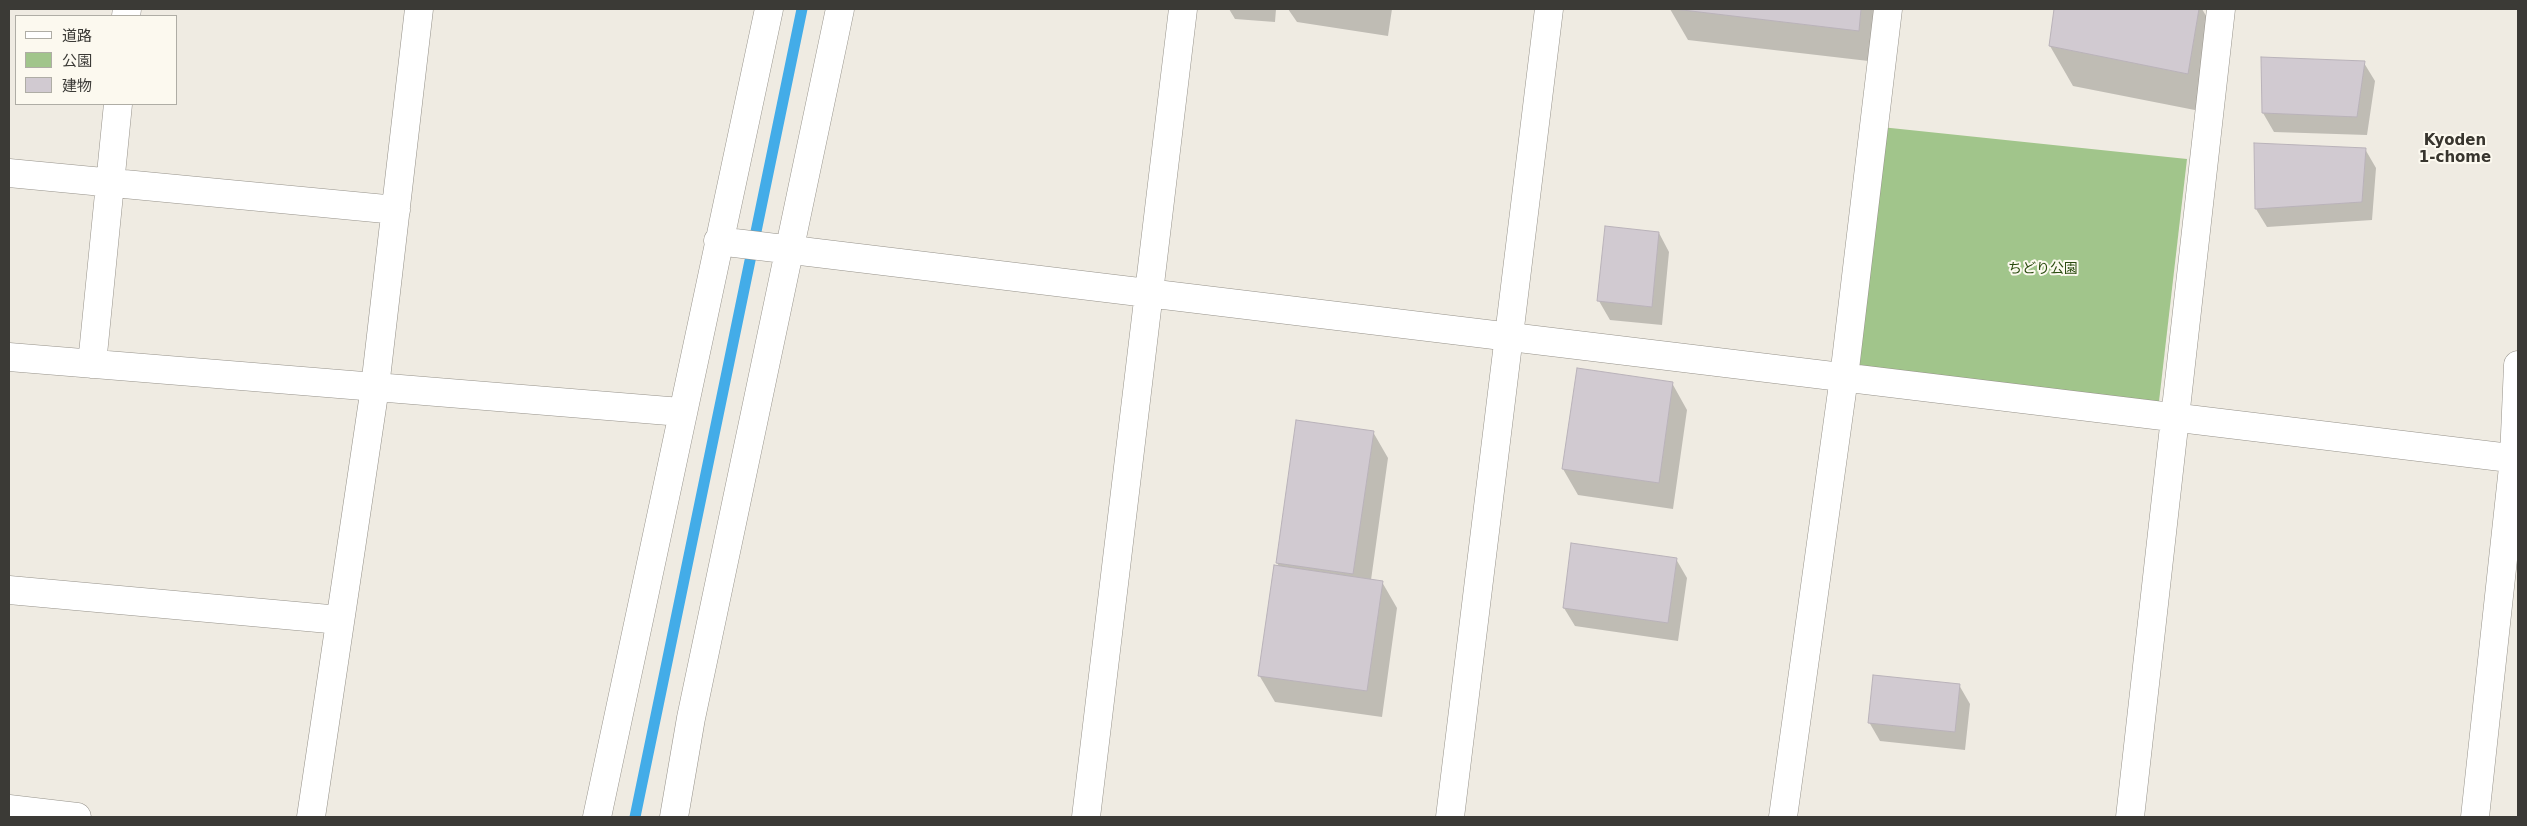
<!DOCTYPE html>
<meta charset="utf-8">
<style>
body{margin:0}
#map{position:relative;width:2527px;height:826px;overflow:hidden;background:#efebe2;font-family:"DejaVu Sans","Noto Sans JP",sans-serif}
canvas{display:block}
.frame{position:absolute;inset:0;border:10px solid #3b3a36;pointer-events:none}
.legend{position:absolute;left:15px;top:15px;width:162px;height:90px;box-sizing:border-box;background:#fcf9ef;border:1px solid #afada5;margin:0;padding:6px 9px;list-style:none;font-size:15px;color:#3b3a36}
.legend li{display:flex;align-items:center;gap:10px;height:25px}
.legend b{width:25px;border:1px solid #afada5}
</style>
<div id="map">
<canvas width="2527" height="826"></canvas>
<div class="frame"></div>
<ul class="legend">
<li><b style="height:6px;background:#fff"></b>道路</li>
<li><b style="height:14px;background:#a1c58b"></b>公園</li>
<li><b style="height:14px;background:#d1cad1"></b>建物</li>
</ul>
</div>
<script>
const ctx = document.querySelector('canvas').getContext('2d');
ctx.lineJoin = 'round';
function paint(path, color) {
  ctx.fillStyle = color;
  ctx.fill(path, 'evenodd');
}
function poly(rows) {
  const path = new Path2D();
  for (const r of rows) {
    path.moveTo(r[0], r[1]);
    for (let i = 2; i < r.length; i += 2) path.lineTo(r[i], r[i + 1]);
  }
  return path;
}
function trace(path, color, width, dash) {
  ctx.strokeStyle = color;
  ctx.lineWidth = width;
  ctx.lineCap = dash ? 'butt' : 'round';
  ctx.setLineDash(dash || []);
  ctx.stroke(path);
}
function write(font, color, halo, rows, align = 'center') {
  ctx.font = font + ' "DejaVu Sans","Noto Sans JP",sans-serif';
  ctx.lineWidth = 4;
  ctx.setLineDash([]);
  ctx.textBaseline = 'middle';
  ctx.strokeStyle = halo;
  ctx.fillStyle = color;
  for (const [text, x, y, turn = 0] of rows) {
    ctx.save();
    ctx.translate(x, y);
    ctx.rotate((+turn || 0) * Math.PI / 180);
    ctx.textAlign = isNaN(turn) ? turn : align;
    if (halo) ctx.strokeText(text, 0, 0);
    ctx.fillText(text, 0, 0);
    ctx.restore();
  }
}
paint(poly([
 [1881,127,2187,159,2158,410,1855,372]
]), '#a1c58b');
paint(poly([
 [1229,9,1276,9,1275,22,1235,19],
 [1288,9,1392,9,1388,36,1297,22],
 [1670,9,1883,9,1877,62,1688,40],
 [2056,9,2202,9,2222,43,2210,113,2073,86,2050,46],
 [2364,63,2375,81,2367,135,2274,132,2263,113],
 [2365,149,2376,168,2372,220,2267,227,2256,209],
 [1659,233,1669,252,1662,325,1610,320,1599,301],
 [1672,383,1687,410,1673,509,1578,495,1563,469],
 [1373,432,1388,458,1371,580,1382,582,1397,608,1382,717,1275,702,1259,675,1280,568,1277,563],
 [1676,559,1687,578,1678,641,1575,626,1564,608],
 [1959,685,1970,704,1965,750,1880,741,1869,722]
]), '#0003');
trace(poly([
 [635,817,802,9]
]), '#43ace8', 11);
const building = poly([
 [1674,9,1861,9,1859,31,1674,9],
 [2054,9,2199,9,2188,74,2049,46,2054,9],
 [2261,57,2365,61,2357,117,2262,113,2261,57],
 [2254,143,2366,148,2362,202,2255,209,2254,143],
 [1605,226,1659,232,1652,307,1597,301,1605,226],
 [1577,368,1673,382,1659,483,1562,469,1577,368],
 [1296,420,1374,431,1353,574,1276,563,1296,420],
 [1571,543,1677,558,1668,623,1563,608,1571,543],
 [1274,565,1383,581,1367,691,1258,676,1274,565],
 [1873,675,1960,684,1955,732,1868,723,1873,675]
]);
paint(building, '#d1cad1');
trace(building, '#b9b2b9', 1);
const street = poly([
 [126,16,127,9],
 [9,173,396,210],
 [718,241,2518,459],
 [9,357,681,412],
 [92,364,118,104],
 [9,590,340,620],
 [9,809,77,817],
 [311,817,375,387,419,9],
 [597,817,769,9],
 [674,817,691,718,840,9],
 [1086,817,1183,9],
 [1783,817,1844,377,1888,9],
 [2130,817,2221,9],
 [2475,817,2514,458,2518,365]
]);
const secondary = poly([
 [1450,817,1549,9]
]);
trace(street, '#96928a', 29);
trace(secondary, '#96928a', 29);
trace(street, '#fff', 28);
trace(secondary, '#fff', 28);
write('14px', '#2a4b0f', '#fcf9ef', [
 ["ちどり公園",2043,269]
]);
write('bold 15px', '#38352e', '#fcf9ef', [
 ["Kyoden",2455,141],
 ["1-chome",2455,158]
]);
</script>
